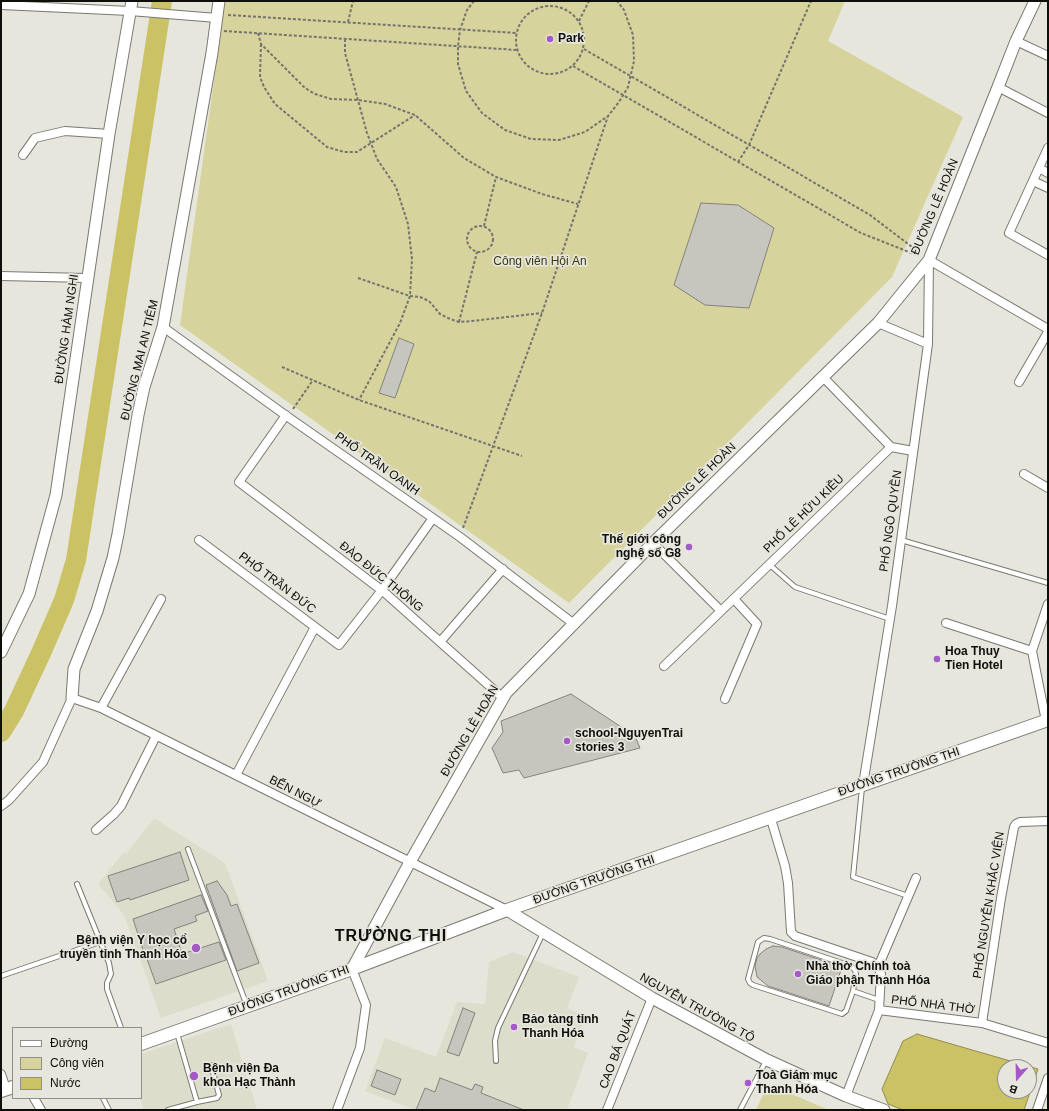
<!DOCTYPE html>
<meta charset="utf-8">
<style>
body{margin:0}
#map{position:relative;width:1049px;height:1111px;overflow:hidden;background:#e6e6dd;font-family:Arial,sans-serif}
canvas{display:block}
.frame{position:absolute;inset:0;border:2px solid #0e0e0b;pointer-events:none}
.legend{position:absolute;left:12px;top:1027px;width:130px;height:72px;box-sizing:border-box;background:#e6e6dd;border:1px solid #909089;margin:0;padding:5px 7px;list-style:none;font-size:12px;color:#0e0e0b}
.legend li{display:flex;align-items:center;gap:8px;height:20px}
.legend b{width:20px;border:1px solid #909089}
.north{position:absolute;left:997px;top:1059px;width:40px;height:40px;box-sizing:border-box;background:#e6e6dd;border:1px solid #909089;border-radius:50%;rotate:200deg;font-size:11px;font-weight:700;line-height:16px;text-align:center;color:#0e0e0b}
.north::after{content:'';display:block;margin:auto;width:14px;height:18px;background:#a658c9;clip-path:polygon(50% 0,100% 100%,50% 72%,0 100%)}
</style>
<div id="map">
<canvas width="1049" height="1111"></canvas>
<div class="frame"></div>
<ul class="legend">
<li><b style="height:5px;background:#fff"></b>Đường</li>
<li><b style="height:11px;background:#d7d39c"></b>Công viên</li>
<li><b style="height:11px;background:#cac264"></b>Nước</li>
</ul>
<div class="north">B</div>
</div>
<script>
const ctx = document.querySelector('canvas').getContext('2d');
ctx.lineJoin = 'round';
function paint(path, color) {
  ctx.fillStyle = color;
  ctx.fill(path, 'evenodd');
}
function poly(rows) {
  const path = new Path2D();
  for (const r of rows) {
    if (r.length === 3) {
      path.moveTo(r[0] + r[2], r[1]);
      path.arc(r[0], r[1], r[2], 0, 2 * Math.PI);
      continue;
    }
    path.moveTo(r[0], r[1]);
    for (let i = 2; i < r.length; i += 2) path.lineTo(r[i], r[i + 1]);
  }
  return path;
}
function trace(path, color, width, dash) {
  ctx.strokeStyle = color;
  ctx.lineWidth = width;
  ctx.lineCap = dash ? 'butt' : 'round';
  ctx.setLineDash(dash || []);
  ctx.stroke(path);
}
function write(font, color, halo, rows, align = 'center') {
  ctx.font = font + ' Arial,sans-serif';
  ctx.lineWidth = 3.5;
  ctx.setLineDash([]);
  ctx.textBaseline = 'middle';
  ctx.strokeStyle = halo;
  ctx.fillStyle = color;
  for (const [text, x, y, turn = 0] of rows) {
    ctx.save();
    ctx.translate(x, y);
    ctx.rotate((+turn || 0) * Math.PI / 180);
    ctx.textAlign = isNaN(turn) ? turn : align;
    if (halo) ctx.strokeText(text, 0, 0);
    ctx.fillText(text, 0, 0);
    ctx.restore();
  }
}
paint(poly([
 [154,818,225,863,268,981,161,1018,124,915,98,884,124,852,126,854],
 [513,952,579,977,567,1008,586,1016,574,1047,588,1053,567,1110,413,1110,413,1109,365,1091,385,1038,436,1057,457,1002,485,1004,489,962],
 [231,1024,257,1110,144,1110,140,1098,141,1054]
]), '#ddc');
paint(poly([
 [225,1,845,1,828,41,963,117,892,277,569,603,180,325],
 [768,1084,829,1110,756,1110]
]), '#d7d39c');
const water = poly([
 [917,1034,1038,1069,1024,1110,903,1110,888,1104,882,1089,903,1041,917,1034],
 [1005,1067,1029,1067,1029,1091,1005,1091,1005,1067]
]);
paint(water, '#cac264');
trace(water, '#928c49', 1);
trace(poly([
 [1,732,14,711,41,653,64,600,76,560,162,1]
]), '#cac264', 20);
const building = poly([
 [701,203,738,205,774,228,749,308,705,305,674,285,701,203],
 [399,338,414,344,395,398,379,393,399,338],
 [571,694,635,736,640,748,524,778,519,770,503,773,492,748,503,732,501,721,571,694],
 [180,852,189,880,130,900,129,898,117,902,108,876,180,852],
 [217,881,227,895,231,906,237,904,259,963,237,971,206,885,217,881],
 [201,895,208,911,195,916,197,921,174,929,182,954,219,942,226,960,156,984,147,959,146,959,133,919,201,895],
 [773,946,782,947,842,967,829,1006,768,986,757,977,755,966,757,958,760,954,766,949,773,946],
 [463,1008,475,1013,459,1056,447,1052,463,1008],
 [377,1070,401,1079,395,1095,371,1086,377,1070],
 [440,1078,472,1090,475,1084,483,1087,481,1093,524,1110,416,1110,425,1088,435,1092,440,1078]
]);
paint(building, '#c7c6be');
trace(building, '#84837c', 1);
const service = poly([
 [901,540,1048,583],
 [770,565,795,587,890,619],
 [862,788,853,877,908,896],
 [188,849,247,1006],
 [77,884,109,963,111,974,107,983,107,989,121,1028],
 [1,976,100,942],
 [853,991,846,1011,842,1014,753,985,750,983,748,979,758,942,764,938,770,939,851,966,855,970,856,974,853,991,879,1000],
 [496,1061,495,1041,498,1028,543,933],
 [103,1098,109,1110],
 [197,1102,217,1098,219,1095,211,1065],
 [168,1110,197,1102,177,1033],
 [740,1110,766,1061]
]);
const minor = poly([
 [1,5,130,11,217,18],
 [1016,41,1048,56],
 [998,87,1048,113],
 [1048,148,1009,233,1048,255],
 [23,155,35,138,65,131,109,134],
 [1039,168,1048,173],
 [1033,181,1048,188],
 [1,276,87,278],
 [878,323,928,344],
 [163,327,288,417,460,537,574,624],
 [823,377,891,447,913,451],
 [1019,382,1048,332],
 [286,415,239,482,384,592,503,698],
 [1024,474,1048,488],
 [199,540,339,645,382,590,433,518],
 [653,543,721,611],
 [946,623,1032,651],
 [440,642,503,569],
 [664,666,891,447],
 [725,699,757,624,734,599],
 [101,708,161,599],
 [1046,721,1032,651,1048,604],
 [236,775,315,627],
 [863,785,892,606,928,344,929,260,1048,329],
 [1,806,9,800,43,762,72,698,101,708,507,910],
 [771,819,785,866,788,883,791,932,795,936,872,962,878,967,881,974,879,1010],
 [96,830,114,814,121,806,156,736],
 [878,967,916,878],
 [982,1023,1001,898,1014,827,1016,824,1020,822,1048,821],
 [1,1074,6,1089],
 [846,1096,879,1010,982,1023,1048,1043],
 [34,1098,41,1110],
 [337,1110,360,1048,366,1005,352,969],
 [607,1110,652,998],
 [1037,1110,1048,1078]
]);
const tertiary = poly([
 [1,652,29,594,56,495,109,134,132,1],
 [72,698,74,669,97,611,113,558,118,534,138,415,144,387,163,327,212,53,219,1],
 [507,910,652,998,767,1060,846,1096,884,1110],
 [352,969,410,862,506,693,653,543,878,323,929,260,998,87,1016,41,1035,1]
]);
const secondary = poly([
 [141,1044,352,969,507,910,1048,720],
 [1,1091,13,1087]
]);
trace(service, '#797971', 6);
trace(minor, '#797971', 10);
trace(tertiary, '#797971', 13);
trace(secondary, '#797971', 14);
trace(poly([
 [474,1,467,10,460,30,458,46,458,64,466,91,482,113,505,130,531,139,559,140,585,132,608,116,619,102,628,87,634,61,633,35,624,10,617,1],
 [550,40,34],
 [228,15,517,33],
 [579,21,589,1],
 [348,22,353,1],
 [224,31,517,50],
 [258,33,261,44,305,88,315,94,331,99,358,100,385,104,415,115,464,158,496,177,542,194,578,204],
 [345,39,345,53,367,133,377,159,396,187,408,224,412,259,410,296,400,323,359,400],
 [261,44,260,77,264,87,275,104,327,147,344,152,357,152,415,115],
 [584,49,870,215,920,253],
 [573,66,861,233,919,256],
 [738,162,749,145,811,1],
 [480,239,13],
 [484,226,496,177],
 [358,278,410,296,420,297,429,301,440,314,450,319,459,322,472,321,542,313],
 [459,322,477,252],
 [282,367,359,400,522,456],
 [293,409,313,380],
 [463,528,542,313,608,116]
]), '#74746f', 2, [3, 2]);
trace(service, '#fff', 4);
trace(minor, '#fff', 8);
trace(tertiary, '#fff', 11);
trace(secondary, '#fff', 12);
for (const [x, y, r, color] of [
 [550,39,4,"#a658c9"],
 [689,547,4,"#a658c9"],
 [937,659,4,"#a658c9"],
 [567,741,4,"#a658c9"],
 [196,948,5,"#a658c9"],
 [798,974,4,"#a658c9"],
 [514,1027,4,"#a658c9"],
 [194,1076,5,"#a658c9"],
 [748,1083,4,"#a658c9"]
]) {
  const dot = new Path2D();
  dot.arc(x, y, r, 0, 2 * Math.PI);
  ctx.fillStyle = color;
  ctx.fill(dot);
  trace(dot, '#e6e6dd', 1.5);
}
write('bold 12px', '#0e0e0b', '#e6e6dd', [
 ["Park",558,39],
 ["Thế giới công",681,540,"right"],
 ["nghệ số G8",681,554,"right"],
 ["Hoa Thuy",945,652],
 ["Tien Hotel",945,666],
 ["school-NguyenTrai",575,734],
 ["stories 3",575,748],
 ["Bệnh viện Y học cổ",187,941,"right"],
 ["truyền tỉnh Thanh Hóa",187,955,"right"],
 ["Nhà thờ Chính toà",806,967],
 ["Giáo phận Thanh Hóa",806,981],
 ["Bảo tàng tỉnh",522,1020],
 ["Thanh Hóa",522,1034],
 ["Bệnh viện Đa",203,1069],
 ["khoa Hạc Thành",203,1083],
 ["Toà Giám mục",756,1076],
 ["Thanh Hóa",756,1090]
], 'left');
write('12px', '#0e0e0b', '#e6e6dd', [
 ["ĐƯỜNG LÊ HOÀN",935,207,-67],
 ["ĐƯỜNG HÀM NGHI",67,329,-82],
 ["ĐƯỜNG MAI AN TIÊM",140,360,-76],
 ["PHỐ TRẦN OANH",377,464,35],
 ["ĐƯỜNG LÊ HOÀN",697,481,-44],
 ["PHỐ LÊ HỮU KIỀU",804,514,-44],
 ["PHỐ NGÔ QUYỀN",891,521,-82],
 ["ĐÀO ĐỨC THÔNG",381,577,39],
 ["PHỐ TRẦN ĐỨC",277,583,37],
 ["ĐƯỜNG LÊ HOÀN",470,731,-60],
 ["ĐƯỜNG TRƯỜNG THI",899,772,-19],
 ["BẾN NGỰ",295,792,27],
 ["ĐƯỜNG TRƯỜNG THI",594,880,-19],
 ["PHỐ NGUYỄN KHẮC VIỆN",989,905,-81],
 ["ĐƯỜNG TRƯỜNG THI",289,991,-20],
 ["PHỐ NHÀ THỜ",933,1005,7],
 ["NGUYỄN TRƯỜNG TỘ",697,1008,29],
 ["CAO BÁ QUÁT",618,1050,-69]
]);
write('12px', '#3b370e', '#e6e6dd', [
 ["Công viên Hội An",540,262]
]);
ctx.letterSpacing = '1px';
write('bold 16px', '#0e0e0b', '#e6e6dd', [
 ["TRƯỜNG THI",391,937]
]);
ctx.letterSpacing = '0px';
</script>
